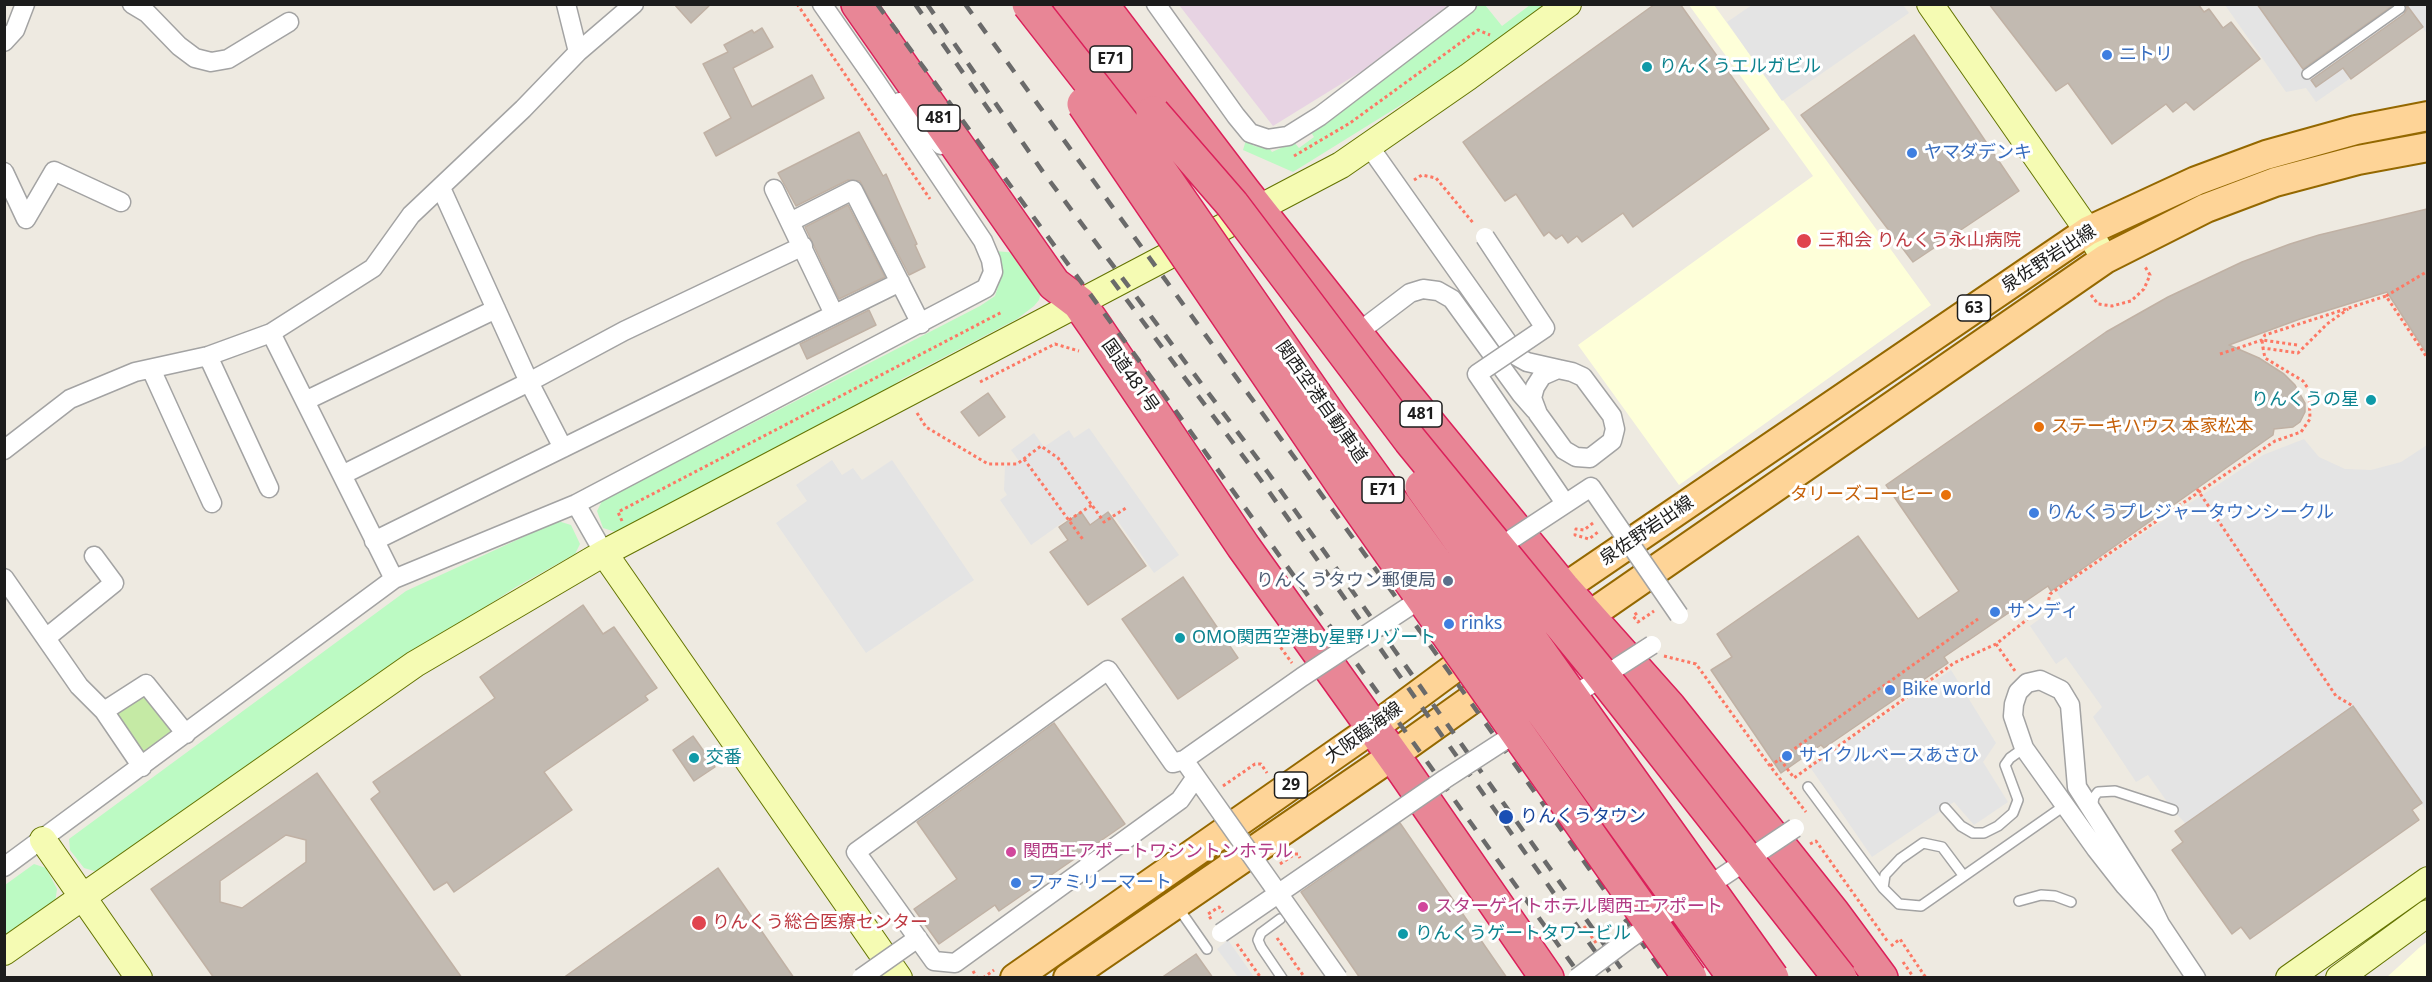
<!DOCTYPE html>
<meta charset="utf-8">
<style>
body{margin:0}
#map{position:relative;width:2432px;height:982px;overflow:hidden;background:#eeeae1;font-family:"Noto Sans",sans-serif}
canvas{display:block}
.frame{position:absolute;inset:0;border:6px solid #1c1c1c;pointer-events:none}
</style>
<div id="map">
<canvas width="2432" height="982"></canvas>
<div class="frame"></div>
</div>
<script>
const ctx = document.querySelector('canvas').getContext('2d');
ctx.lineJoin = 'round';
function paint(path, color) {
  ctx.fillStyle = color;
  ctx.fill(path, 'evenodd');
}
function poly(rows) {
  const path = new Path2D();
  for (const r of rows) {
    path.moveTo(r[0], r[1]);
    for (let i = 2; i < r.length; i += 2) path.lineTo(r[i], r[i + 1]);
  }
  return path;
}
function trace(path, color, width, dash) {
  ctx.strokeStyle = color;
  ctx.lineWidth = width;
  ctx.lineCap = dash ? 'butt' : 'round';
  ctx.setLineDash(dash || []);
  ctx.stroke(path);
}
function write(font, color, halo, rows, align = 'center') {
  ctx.font = font + ' "Noto Sans","Noto Sans JP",sans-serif';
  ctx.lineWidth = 6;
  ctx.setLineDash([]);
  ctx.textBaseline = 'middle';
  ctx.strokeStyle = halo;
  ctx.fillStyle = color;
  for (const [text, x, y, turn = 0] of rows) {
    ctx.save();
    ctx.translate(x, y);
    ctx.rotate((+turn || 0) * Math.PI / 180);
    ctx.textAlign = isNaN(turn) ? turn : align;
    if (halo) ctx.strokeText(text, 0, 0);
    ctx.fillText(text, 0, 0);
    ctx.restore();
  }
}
paint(poly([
 [1179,5,1448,5,1362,71,1273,126]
]), '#e7d3e3');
paint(poly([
 [1689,5,1714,5,1931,305,1679,485,1578,345,1813,176],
 [2427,942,2427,977,2387,977,2420,947]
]), '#feffd9');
paint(poly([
 [141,696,148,698,172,733,141,756,116,713]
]), '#c5eaa5');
paint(poly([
 [1479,5,1485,5,1502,26,1530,5,1548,5,1483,54,1293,172,1243,150,1246,140,1254,146,1269,148,1272,152,1294,142,1299,148,1314,137,1311,132,1380,83],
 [995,251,1017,253,1041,292,1039,300,1034,306,1017,319,902,379,874,399,619,533,603,528,597,511,602,501,980,306,995,296,1002,274],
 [558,521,571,525,580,544,575,554,516,587,300,728,101,873,84,868,70,850,69,839,406,591],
 [34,864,46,868,57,889,55,903,5,938,5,885]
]), '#bcfac3');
paint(poly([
 [1752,5,1903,5,1909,13,1782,101,1727,22],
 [2225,5,2427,5,2427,34,2423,28,2316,102,2306,88,2286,92],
 [1089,428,1179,555,1154,573,1110,510,1090,524,1080,510,1031,545,1000,500,1007,495,1004,490,1005,466,1011,466,1019,461,1011,450,1034,433,1044,447,1069,430,1074,438],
 [2304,439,2319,457,2345,469,2371,470,2401,462,2427,445,2427,813,2422,804,2412,810,2419,820,2250,939,2241,927,2232,934,2172,850,2183,842,2175,831,2185,823,2173,810,2148,775,2136,782,2093,717,2102,707,2066,657,2056,664,2030,626,2063,602,2056,591,2263,455],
 [832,460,842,475,853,468,862,480,892,460,974,580,866,653,776,523,807,501,796,485],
 [1951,670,1996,743,1983,762,2008,802,1974,825,1954,802,1872,857,1810,767],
 [1228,940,1254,977,1238,977,1217,949]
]), '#e4e4e4');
const building = poly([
 [674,4,711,4,691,23,674,4],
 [1655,4,1680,4,1769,129,1633,227,1623,213,1582,242,1577,236,1568,243,1562,235,1556,239,1549,232,1544,236,1516,194,1505,201,1463,142,1655,4],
 [1989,4,2198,4,2204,12,2209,9,2223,28,2231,22,2260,59,2194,110,2186,102,2173,112,2166,104,2112,144,2068,83,2056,91,1989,4],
 [2257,4,2391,4,2392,6,2303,69,2257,4],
 [2406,4,2423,27,2351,79,2343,68,2316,87,2311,80,2404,14,2407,9,2406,4],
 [762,28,773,47,733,68,752,107,812,75,824,98,716,156,704,133,731,118,703,64,728,52,724,45,752,30,754,33,762,28],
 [1914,35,2019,191,1913,262,1801,115,1914,35],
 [859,132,883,176,886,174,917,244,915,245,925,267,909,275,860,181,848,180,796,206,778,173,859,132],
 [848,205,885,277,839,299,805,227,848,205],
 [2427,209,2427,354,2387,292,2300,319,2229,345,2259,358,2284,374,2295,385,2305,403,2305,412,2300,422,2293,427,2274,429,2273,435,2051,591,2048,586,1944,657,1948,663,1824,748,1821,745,1781,773,1711,670,1732,657,1717,634,1858,536,1918,619,1959,591,1886,485,2106,332,2168,297,2242,262,2290,244,2319,235,2427,209],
 [869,310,876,325,807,359,800,344,869,310],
 [988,393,1005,417,979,436,961,412,988,393],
 [1081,512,1090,525,1108,512,1146,566,1088,605,1050,552,1068,540,1059,527,1081,512],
 [1183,577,1238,658,1178,699,1122,619,1183,577],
 [583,605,603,634,614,627,657,688,645,696,648,700,544,772,572,810,454,892,447,882,434,890,371,799,380,792,373,782,495,698,480,677,583,605],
 [2353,706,2422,803,2412,810,2419,820,2250,939,2241,927,2232,934,2172,850,2183,842,2175,831,2353,706],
 [1054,723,1125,824,999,911,995,905,939,944,914,909,957,879,917,822,1054,723],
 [693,736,715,767,694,781,673,750,693,736],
 [317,773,462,978,214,978,151,889,317,773],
 [286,835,306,840,306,862,242,908,220,902,220,881,286,835],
 [1400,823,1507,978,1360,978,1301,892,1400,823],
 [718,868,794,978,563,978,718,868],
 [1196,954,1213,978,1161,978,1196,954]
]);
paint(building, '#c2bab1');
trace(building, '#c0b1a4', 1.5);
const lane = poly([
 [2307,74,2400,8,2398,4],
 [1808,787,1883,888],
 [1945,808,1961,826,1973,833,1984,833,1998,826,2013,813,2018,800,2005,765,2010,758,2024,748],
 [2092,808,2094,797,2098,792,2115,791,2173,810],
 [1963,875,1942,847,1923,843,1900,859,1885,875,1883,888,1899,904,1921,906,2064,806],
 [2019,901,2041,895,2055,896,2071,902],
 [1177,906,1207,949],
 [1280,919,1261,933,1258,940,1261,947,1282,978]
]);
const street = poly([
 [132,4,147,13,179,46,195,58,211,62,228,59,289,22],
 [566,4,578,52],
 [1156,4,1236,116,1250,133,1268,139,1288,136,1320,116,1467,4],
 [4,42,15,30,25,4],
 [900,102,941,145],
 [1369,146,1518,357,1527,362,1558,369,1572,372,1583,377,1612,416,1615,429,1612,441,1590,458,1576,457,1564,450,1538,414,1532,398,1535,387,1542,376,1558,369],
 [4,172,26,219,54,171,121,202],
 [441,188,529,382,563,448],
 [774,189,834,314],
 [790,222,853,190,921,324],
 [271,333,394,579],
 [1356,334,1410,293,1423,289,1438,291,1452,299,1521,394,1535,410],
 [208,356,269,488],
 [151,369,212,503],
 [305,401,496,309],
 [4,450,70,399,135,372,208,356,271,333,373,268,411,215,523,109,578,52,634,4],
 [342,475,529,382,624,331,803,246],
 [576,504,604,553],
 [374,541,900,282],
 [4,578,79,686,104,711,142,767],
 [46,638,114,583,94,556],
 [104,711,146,684,186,734],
 [4,867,394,579,576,504,986,288,993,272,991,260,983,241,875,80,822,4],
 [2160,924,2125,886,2096,849,2024,748,2013,716,2014,704,2018,692,2027,683,2040,680,2061,690,2070,705,2077,787,2147,897,2160,924,2196,978]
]);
const secondary = poly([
 [1930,4,2088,231,2105,259],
 [604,553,899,978],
 [43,840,139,978],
 [4,952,415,664,604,553,1341,165,1468,77,1568,4],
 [2289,978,2428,880],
 [2339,978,2428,913]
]);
const primary = poly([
 [1545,601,2088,231,2196,181,2266,155,2356,130,2428,116],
 [1570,629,2105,259,2206,208,2275,182,2358,160,2428,147],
 [1015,978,1373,728,1484,646],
 [1068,978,1392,756,1503,677]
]);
const highway = poly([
 [858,4,1054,284,1079,303,1095,326,1243,546,1404,771,1547,978],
 [1070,4,1153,113],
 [1101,4,1244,192,1375,358,1563,588,1669,707,1833,913,1881,978]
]);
trace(lane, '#a3a3a3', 12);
trace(street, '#a3a3a3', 21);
trace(secondary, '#647402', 28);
trace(primary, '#946800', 32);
trace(highway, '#db205a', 36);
trace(poly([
 [797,4,930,199],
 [1294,156,1350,123,1478,30,1490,35],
 [1414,180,1422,175,1436,178,1474,224],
 [2091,295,2098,304,2112,306,2131,301,2144,289,2150,275,2144,265],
 [2386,296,2428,271],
 [2297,345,2262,340,2263,348,2298,353,2327,324,2348,309],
 [2220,354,2262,340,2265,335,2386,296,2428,359],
 [980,382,1055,344,1079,351],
 [917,413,926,427,988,464,1017,464,1041,446,1058,458,1104,522,1126,508],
 [1024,459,1084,541],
 [2197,489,2336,696,2353,706],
 [1069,520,1092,505],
 [622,521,618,512,1002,312],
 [1593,523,1584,530,1576,529,1575,535,1589,539,1598,532],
 [1637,613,1633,616,1638,622,1654,611],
 [1274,632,1273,637,1292,663],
 [1996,644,2015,671],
 [1664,656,1696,664,1770,766,1806,812],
 [1780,759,1794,778,1954,663,1996,644,2048,603,2050,594,2199,492,2275,441,2301,432,2310,419,2309,390,2303,381,2265,358,2263,348],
 [1770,766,1978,619],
 [1223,786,1255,764,1261,764,1267,773],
 [1810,844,1816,841,1888,942],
 [1280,864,1295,854,1298,854,1300,858],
 [1211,919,1208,914,1219,907,1223,912],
 [1584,926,1596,943],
 [1277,938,1305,978],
 [1237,944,1261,978],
 [1891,946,1900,939,1926,978],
 [1903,962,1914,978],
 [973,971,977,978],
 [983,978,994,970]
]), '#fd7864', 3, [3, 3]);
trace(lane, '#fff', 9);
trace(street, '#fff', 18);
trace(secondary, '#f5fbb3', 26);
trace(primary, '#fed497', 28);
trace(highway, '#e88696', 33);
trace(poly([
 [877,4,1170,403,1582,978],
 [915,4,991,113],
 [927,4,1043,172,1269,474,1628,978],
 [965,4,1390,589,1667,978],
 [1112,280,1260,479,1614,978]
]), '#6a6a6a', 4.5, [12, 12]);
const streetBridge = poly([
 [1485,237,1545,328,1477,374,1565,503],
 [1492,552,1591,487,1679,615],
 [1565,701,1652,645],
 [1184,760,1173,763,1108,670,856,852,934,961,955,963,1180,800,1196,777,1184,760,1302,677,1428,594],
 [1196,777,1338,978],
 [1221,933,1445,779,1522,729],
 [861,978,918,938],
 [1577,978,1629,939,1795,828]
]);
const highwayBridge = poly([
 [1029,4,1162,174,1331,418,1735,978],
 [1084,104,1347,491,1690,978],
 [1153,113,1232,204,1410,440,1598,670,1840,978],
 [1422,487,1772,978]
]);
trace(streetBridge, '#a3a3a3', 21, []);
trace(highwayBridge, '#db205a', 36, []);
trace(streetBridge, '#fff', 18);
trace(highwayBridge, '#e88696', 33);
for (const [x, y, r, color] of [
 [2107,55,6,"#3f7fe0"],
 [1647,67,6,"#0f9aa8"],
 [1912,153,6,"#3f7fe0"],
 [1804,241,8,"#e0444e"],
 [2371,400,6,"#0f9aa8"],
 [2039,427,6,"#e8710a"],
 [1946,495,6,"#e8710a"],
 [2034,513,6,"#3f7fe0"],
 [1448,581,6,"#5c6f8a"],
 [1995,612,6,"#3f7fe0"],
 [1449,624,6,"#3f7fe0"],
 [1180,638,6,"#0f9aa8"],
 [1890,690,6,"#3f7fe0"],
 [1787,756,6,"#3f7fe0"],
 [694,758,6,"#0f9aa8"],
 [1506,817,8,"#1a4fb4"],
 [1011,852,6,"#d1479c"],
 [1016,883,6,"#3f7fe0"],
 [1423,907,6,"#d1479c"],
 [699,923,8,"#e0444e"],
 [1403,934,6,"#0f9aa8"]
]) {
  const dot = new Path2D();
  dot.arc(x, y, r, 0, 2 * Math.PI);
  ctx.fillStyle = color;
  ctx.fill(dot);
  trace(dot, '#fff', 2);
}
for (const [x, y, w] of [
 [1111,59,42],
 [939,118,42],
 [1974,308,33],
 [1421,414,42],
 [1383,490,42],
 [1291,785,33]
]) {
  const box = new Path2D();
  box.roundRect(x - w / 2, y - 13, w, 26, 4.5);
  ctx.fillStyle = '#fff';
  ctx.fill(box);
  trace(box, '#1c1c1c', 1.5);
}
write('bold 16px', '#1c1c1c', null, [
 ["E71",1111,59],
 ["481",939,118],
 ["63",1974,308],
 ["481",1421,414],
 ["E71",1383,490],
 ["29",1291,785]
]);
write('18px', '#366cbe', '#fff', [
 ["ニトリ",2119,55],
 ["ヤマダデンキ",1924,153],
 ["りんくうプレジャータウンシークル",2046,513],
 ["サンディ",2007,612],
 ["rinks",1461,624],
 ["Bike world",1902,690],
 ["サイクルベースあさひ",1799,756],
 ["ファミリーマート",1028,883]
], 'left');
write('18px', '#0d838f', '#fff', [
 ["りんくうエルガビル",1659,67],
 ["りんくうの星",2359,400,"right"],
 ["OMO関西空港by星野リゾート",1192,638],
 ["交番",706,758],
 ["りんくうゲートタワービル",1415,934]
], 'left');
write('18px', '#be3a42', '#fff', [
 ["三和会 りんくう永山病院",1818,241],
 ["りんくう総合医療センター",712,923]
], 'left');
write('18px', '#1c1c1c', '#fff', [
 ["泉佐野岩出線",2049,259,-33],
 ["国道481号",1130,376,55],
 ["関西空港自動車道",1321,402,55],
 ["泉佐野岩出線",1647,531,-34],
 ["大阪臨海線",1364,733,-36]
]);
write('18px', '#c56008', '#fff', [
 ["ステーキハウス 本家松本",2051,427],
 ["タリーズコーヒー",1934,495,"right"]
], 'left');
write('18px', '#4e5e75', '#fff', [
 ["りんくうタウン郵便局",1436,581]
], 'right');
write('18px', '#164399', '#fff', [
 ["りんくうタウン",1520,817]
], 'left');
write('18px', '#b23c85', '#fff', [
 ["関西エアポートワシントンホテル",1023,852],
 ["スターゲイトホテル関西エアポート",1435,907]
], 'left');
</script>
